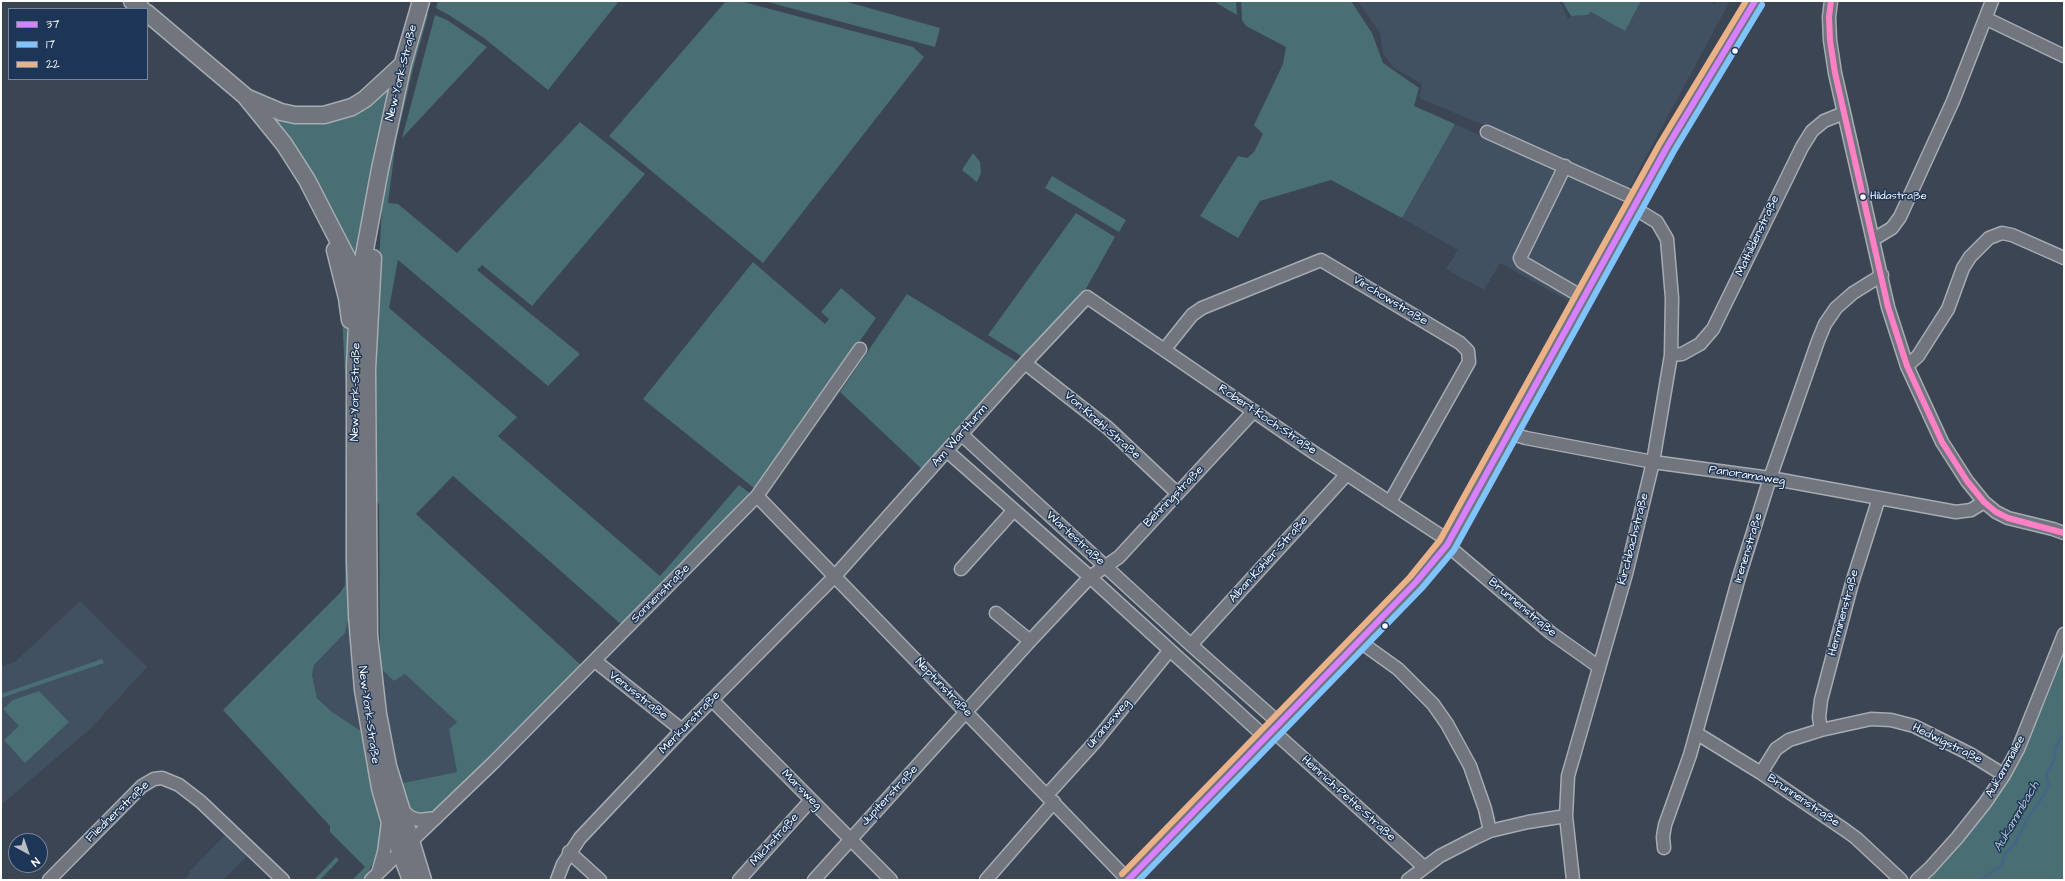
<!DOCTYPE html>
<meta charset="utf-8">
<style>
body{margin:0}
#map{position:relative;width:2065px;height:881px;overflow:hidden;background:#3b4553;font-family:"Architects Daughter",sans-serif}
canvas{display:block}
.frame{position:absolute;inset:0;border:2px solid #fff;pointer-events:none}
.legend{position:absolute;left:8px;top:8px;width:140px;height:72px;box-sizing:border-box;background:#1d3557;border:1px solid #77869a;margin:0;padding:5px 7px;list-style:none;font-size:12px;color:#fff}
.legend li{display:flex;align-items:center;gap:8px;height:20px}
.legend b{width:20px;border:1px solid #77869a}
.north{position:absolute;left:8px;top:833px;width:40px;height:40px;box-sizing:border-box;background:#1d3557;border:1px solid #77869a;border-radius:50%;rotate:140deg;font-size:11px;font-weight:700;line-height:16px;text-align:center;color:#fff}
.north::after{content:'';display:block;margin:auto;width:14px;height:18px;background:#babec3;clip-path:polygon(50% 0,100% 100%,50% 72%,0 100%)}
</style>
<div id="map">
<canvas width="2065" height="881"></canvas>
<div class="frame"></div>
<ul class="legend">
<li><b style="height:5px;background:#d880ff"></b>37</li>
<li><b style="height:5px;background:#80c4ff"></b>17</li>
<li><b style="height:5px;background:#ebb288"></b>22</li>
</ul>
<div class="north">N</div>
</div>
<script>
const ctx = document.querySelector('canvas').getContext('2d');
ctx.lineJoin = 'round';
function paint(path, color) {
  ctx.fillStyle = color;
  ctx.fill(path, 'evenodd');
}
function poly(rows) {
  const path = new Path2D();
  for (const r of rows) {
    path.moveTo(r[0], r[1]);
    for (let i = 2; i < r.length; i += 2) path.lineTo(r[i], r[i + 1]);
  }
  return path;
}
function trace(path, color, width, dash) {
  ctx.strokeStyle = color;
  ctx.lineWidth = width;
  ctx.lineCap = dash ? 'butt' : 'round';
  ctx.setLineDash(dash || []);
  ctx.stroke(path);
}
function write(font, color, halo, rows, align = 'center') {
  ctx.font = font + ' "Architects Daughter",sans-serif';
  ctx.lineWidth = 3;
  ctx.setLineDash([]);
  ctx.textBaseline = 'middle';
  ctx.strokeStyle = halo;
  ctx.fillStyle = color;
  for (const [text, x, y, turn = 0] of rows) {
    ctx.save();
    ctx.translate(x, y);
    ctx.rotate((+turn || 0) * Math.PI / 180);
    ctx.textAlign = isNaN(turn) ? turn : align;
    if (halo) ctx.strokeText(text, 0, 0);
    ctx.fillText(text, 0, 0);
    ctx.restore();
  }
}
paint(poly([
 [1357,1,1558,1,1562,5,1568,19,1571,16,1587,15,1591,12,1625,30,1641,1,1708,1,1715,5,1717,1,1730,1,1633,181,1572,303,1500,263,1484,290,1446,269,1458,250,1402,218,1455,124,1554,169,1560,157,1419,98,1422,84,1393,67,1383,54,1380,32],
 [80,601,147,667,91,728,1,805,1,667,16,661],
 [352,605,364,733,332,712,317,697,312,675,314,665,345,633],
 [380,668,394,681,405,673,457,722,449,729,457,772,403,783,394,761],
 [227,833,249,854,223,880,184,880,190,873,189,872]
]), '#425162');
paint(poly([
 [438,1,619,1,548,90,484,38,449,15,436,8],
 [726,1,740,1,913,47,924,57,763,263,609,136],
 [764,1,844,1,940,28,935,47],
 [1213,1,1236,1,1237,15],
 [1241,1,1351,1,1372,33,1383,63,1419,88,1414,106,1455,124,1402,218,1331,180,1260,201,1238,238,1200,216,1238,156,1247,158,1254,152,1263,134,1254,125,1283,64,1286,47,1246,26,1242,20],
 [1562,1,1641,1,1625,31,1591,12,1587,15,1571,16],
 [424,11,428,15,413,69,396,141,388,203,398,204,457,253,580,122,645,174,532,306,482,265,477,270,580,354,548,386,398,260,389,308,517,417,498,436,660,576,739,485,751,494,623,626,453,476,416,514,582,666,438,808,425,814,414,812,409,807,403,783,457,772,449,729,457,722,405,674,394,681,380,668,379,504,376,502,374,439,376,323,382,204,398,109],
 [435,15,447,20,487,47,402,138],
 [391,85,371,173,358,268,270,117,274,115,303,123,325,122],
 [973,153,980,162,981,173,977,182,962,170],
 [1052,176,1126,220,1119,232,1045,188],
 [1076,213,1115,237,1083,294,1026,359,988,335],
 [753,262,825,324,829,319,821,312,841,288,876,318,755,489,643,399],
 [907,294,1021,364,924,471,840,392],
 [345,310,349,348,352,605,345,633,314,665,312,675,317,698,332,712,364,733,381,830,379,850,369,871,362,880,352,880,365,867,330,832,330,826,223,710,340,593,345,585,346,391,342,315],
 [2064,655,2064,880,1923,880,1969,832,2005,786,2026,747],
 [102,659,104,663,1,698,1,694],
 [39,691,69,722,25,763,4,740,19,726,3,709,13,700],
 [336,857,339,860,320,880,314,880]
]), '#496e74');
trace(poly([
 [1981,880,2002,865,2005,853,2013,847,2029,816,2042,798,2049,786,2046,775,2054,760,2056,747,2064,733]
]), '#456487', 2.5);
const minor = poly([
 [1831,1,1829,17,1830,40,1835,73,1888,307,1907,366,1942,442,1967,481,1984,502,1996,512,2008,518,2053,529,2064,533],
 [1987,19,2064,56],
 [1487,132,1638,200],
 [1565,166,1520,258,1522,262,1584,298],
 [1874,239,1892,228,1900,217,1953,101,1992,1],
 [1164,350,1192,315,1202,308,1321,260,1460,343,1468,351,1469,362,1390,502],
 [1671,355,1682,354,1700,344,1713,329,1802,147,1812,131,1824,121,1844,113],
 [1025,363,1108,428,1177,493],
 [1907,366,1918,356,1948,309,1963,268,1970,257,1989,238,2002,233,2012,235,2064,258],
 [1509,433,1526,438,1653,462,1770,478,1956,512,1971,510,1984,502],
 [961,434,1191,645,1279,723],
 [947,451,1090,577,1265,737],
 [757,496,1128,880],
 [1447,545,1551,633,1599,667],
 [961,569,1013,511],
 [996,613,1030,641],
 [1359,641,1398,669,1433,704,1447,724,1470,766,1485,809,1490,831],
 [1191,645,1347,474],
 [595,661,682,730],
 [712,700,891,880],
 [1272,730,1424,867],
 [1821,730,1819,717,1821,700,1852,583,1879,498],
 [1696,733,1761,773,1845,830,1856,838,1901,880],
 [1761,773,1776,749,1789,740,1821,730,1871,719,1891,720,1914,726,1970,754,2004,775],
 [1047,795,1095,742,1169,651],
 [400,808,410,817,419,820,436,818],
 [1664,848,1663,837,1665,825,1690,755,1739,577,1770,478,1818,341,1825,324,1836,308,1853,293,1882,275],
 [569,852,600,880],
 [378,873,384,852,388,822],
 [49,880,142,786,154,779,162,778,179,785,201,802,283,880],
 [371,880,494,762,757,496,860,349],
 [557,880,563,864,580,838,682,730,835,576,1025,363,1087,297,1313,452,1449,541],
 [739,880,811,800],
 [814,880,1030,641,1090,577,1119,557,1254,411],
 [986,880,1054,802],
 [1408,880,1440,856,1475,838,1490,831,1528,822,1566,816],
 [1573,880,1566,816,1568,776,1626,574,1653,462,1671,355,1672,298,1667,239,1657,222,1634,208],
 [1917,880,1930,868,1957,838,1985,803,2004,775,2018,749,2064,634]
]);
const major = poly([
 [132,1,142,9],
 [147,13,245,96,284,144,307,180,361,285],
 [248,98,281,112,295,115,324,115,352,107,365,99,403,64],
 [335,250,347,298,350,320],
 [373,258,367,369,369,635,378,714,388,766,423,880],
 [411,880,393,833,380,788,363,690,357,615,355,560,355,366,359,282,380,169,403,63,421,1],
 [1128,880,1416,582,1447,545,1667,147,1755,1]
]);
trace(minor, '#a7abb2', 15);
trace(major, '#a7abb2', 19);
trace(minor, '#70757e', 12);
trace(major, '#70757e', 16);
trace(poly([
 [1128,880,1416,582,1447,545,1667,147,1755,1]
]), '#d880ff', 6);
trace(poly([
 [1139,880,1422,588,1454,550,1674,151,1762,5]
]), '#80c4ff', 6);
trace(poly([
 [1122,874,1410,577,1440,540,1660,143,1746,1]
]), '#ebb288', 6);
trace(poly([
 [1831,1,1829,17,1830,40,1835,73,1888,307,1907,366,1942,442,1967,481,1984,502,1996,512,2008,518,2064,533]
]), '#ff80c5', 6);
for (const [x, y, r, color] of [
 [1735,51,3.5,"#fff"],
 [1863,197,3.5,"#fff"],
 [1385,626,3.5,"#fff"]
]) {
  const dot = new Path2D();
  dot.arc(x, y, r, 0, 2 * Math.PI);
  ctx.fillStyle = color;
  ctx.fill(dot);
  trace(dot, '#1d3557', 1.5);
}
write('11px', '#fff', '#1d3557', [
 ["Hildastraße",1870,197]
], 'left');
write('12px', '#fff', '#1d3557', [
 ["New-York-Straße",402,73,-76],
 ["Mathildenstraße",1758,236,-65],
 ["Virchowstraße",1390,301,31],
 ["New-York-Straße",356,392,-89],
 ["Robert-Koch-Straße",1267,420,34],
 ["Von-Krehl-Straße",1102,426,41],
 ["Am Wartturm",960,436,-49],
 ["Panoramaweg",1747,476,9],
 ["Behringstraße",1174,497,-46],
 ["Wartestraße",1075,539,42],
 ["Kirchbachstraße",1634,539,-76],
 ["Irenenstraße",1749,548,-73],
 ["Alban-Köhler-Straße",1269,560,-48],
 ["Sonnenstraße",661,594,-45],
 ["Brunnenstraße",1522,608,40],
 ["Herminenstraße",1844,613,-75],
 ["Neptunstraße",943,688,46],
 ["Venusstraße",638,696,38],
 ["New-York-Straße",368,715,82],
 ["Merkurstraße",690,723,-46],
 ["Uranusweg",1109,724,-50],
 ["Hedwigstraße",1947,744,26],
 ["Aukammallee",2006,767,-61],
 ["Marsweg",801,790,45],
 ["Jupiterstraße",890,796,-47],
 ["Heinrich-Pette-Straße",1348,799,42],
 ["Brunnenstraße",1803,801,34],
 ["Fliednerstraße",118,812,-44],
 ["Milchstraße",775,840,-48]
]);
write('italic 13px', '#b5c2d1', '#1d3557', [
 ["Aukammbach",2017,817,-60]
]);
</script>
